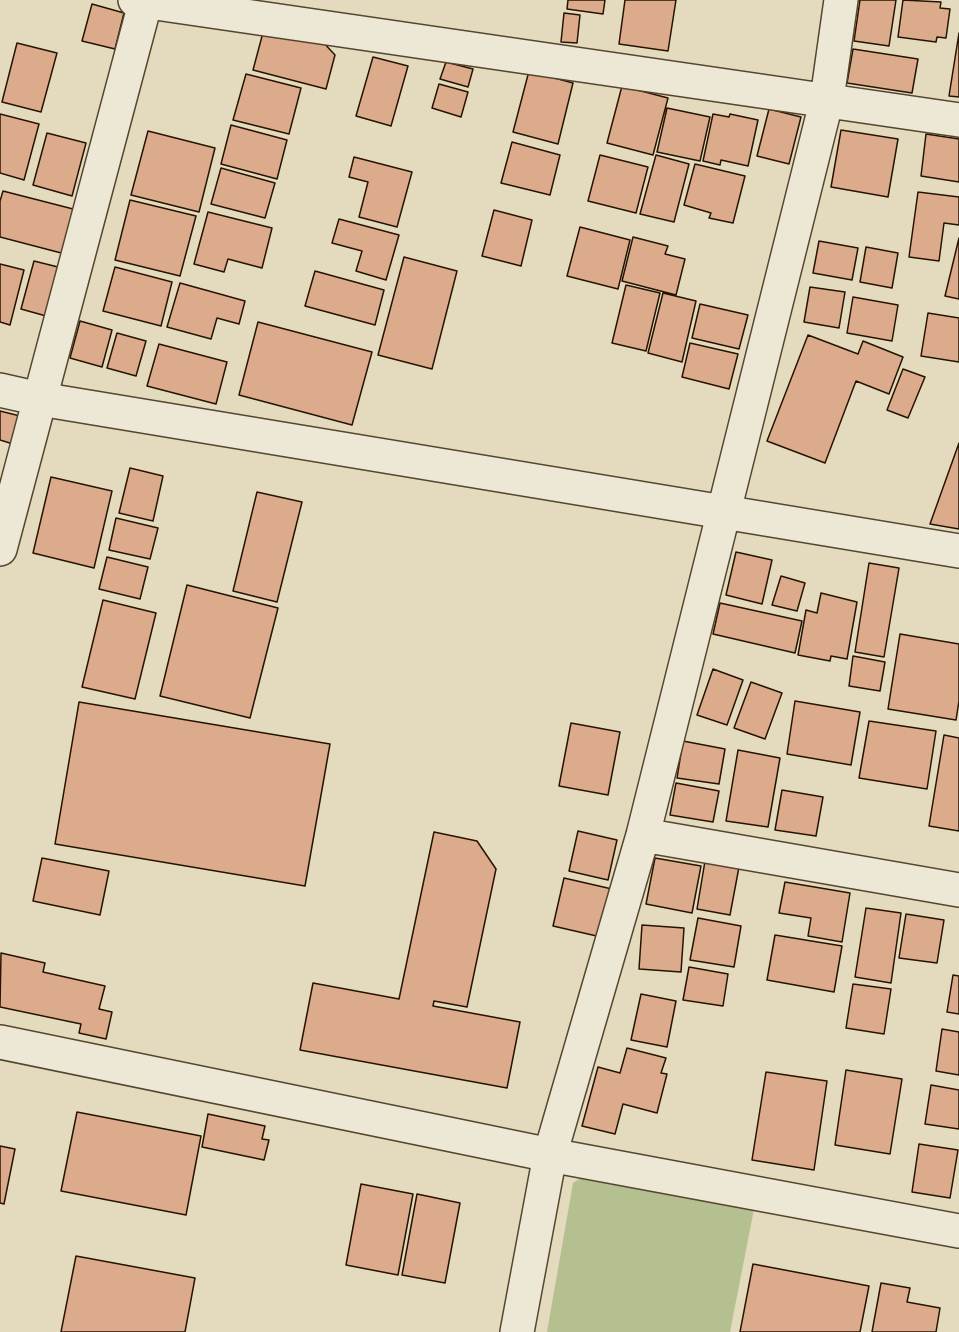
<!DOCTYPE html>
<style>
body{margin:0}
canvas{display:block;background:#e4dbbf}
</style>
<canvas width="959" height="1332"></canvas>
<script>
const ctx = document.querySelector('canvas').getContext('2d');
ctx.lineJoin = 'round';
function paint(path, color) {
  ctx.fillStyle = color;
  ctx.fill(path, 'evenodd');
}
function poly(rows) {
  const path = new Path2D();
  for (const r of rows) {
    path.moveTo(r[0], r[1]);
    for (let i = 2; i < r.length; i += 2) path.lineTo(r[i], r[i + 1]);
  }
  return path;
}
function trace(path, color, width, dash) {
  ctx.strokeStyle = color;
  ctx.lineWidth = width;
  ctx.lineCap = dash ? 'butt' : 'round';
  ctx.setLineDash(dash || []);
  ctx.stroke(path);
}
paint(poly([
 [582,1177,754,1209,730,1332,547,1332,573,1183]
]), '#b5c091');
const building = poly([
 [568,0,605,0,603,14,567,9,568,0],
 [625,0,676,0,668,51,619,44,625,0],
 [860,0,896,0,889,46,854,41,860,0],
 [903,0,941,2,940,8,950,9,946,38,937,37,936,42,898,37,903,0],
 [92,4,124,13,115,49,82,41,92,4],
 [564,13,580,15,577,43,561,42,564,13],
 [265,25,321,40,335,55,326,89,253,70,265,25],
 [959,33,959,97,949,96,959,33],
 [17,43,57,53,41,112,2,102,17,43],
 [853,49,918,59,912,93,847,83,853,49],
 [373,57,408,66,391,126,356,116,373,57],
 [446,62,473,69,468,87,440,79,446,62],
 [529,71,573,83,558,144,513,132,529,71],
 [246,74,301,88,289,134,233,120,246,74],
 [439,84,468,92,461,117,432,108,439,84],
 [622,86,668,98,653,155,607,143,622,86],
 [667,108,710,117,700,161,657,152,667,108],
 [769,109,801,117,789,164,757,156,769,109],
 [0,114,39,124,24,180,0,173,0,114],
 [713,114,729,117,730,114,758,120,748,166,721,160,720,165,703,161,713,114],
 [231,125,287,140,277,179,221,164,231,125],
 [841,130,898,139,888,197,831,187,841,130],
 [148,131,215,148,199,212,131,195,148,131],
 [47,133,86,143,72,196,33,185,47,133],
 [926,134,959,139,959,182,921,176,926,134],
 [512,142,560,155,550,195,501,183,512,142],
 [600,155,648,167,636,213,588,201,600,155],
 [656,155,689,164,674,222,640,214,656,155],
 [354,157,412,172,397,227,359,217,368,182,349,177,354,157],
 [695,164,745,176,733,223,709,218,711,213,684,205,695,164],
 [221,168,275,183,265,218,211,204,221,168],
 [3,191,77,210,65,254,0,237,0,201,3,191],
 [918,192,959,197,959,225,944,223,939,261,909,257,918,192],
 [130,200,196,216,180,276,115,260,130,200],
 [494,210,532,220,521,266,482,256,494,210],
 [208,212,272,228,262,268,228,259,224,272,194,264,208,212],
 [339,219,399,235,386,280,356,271,362,251,332,243,339,219],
 [580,227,630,240,618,289,567,276,580,227],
 [633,237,668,246,665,254,685,259,676,295,622,281,633,237],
 [959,238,959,299,945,296,959,238],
 [819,241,858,248,852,280,813,273,819,241],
 [866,247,898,253,892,288,860,282,866,247],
 [404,257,457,271,432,369,378,355,404,257],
 [34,261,58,267,46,316,21,309,34,261],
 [0,264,24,270,10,325,0,322,0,264],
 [115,267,172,282,161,326,103,311,115,267],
 [315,271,384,290,375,325,305,306,315,271],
 [180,283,245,301,239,324,217,318,211,339,167,327,180,283],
 [626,285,660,293,646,351,612,343,626,285],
 [810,287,845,292,839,328,804,322,810,287],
 [663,293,696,301,682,362,648,353,663,293],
 [853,297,898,305,892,341,847,333,853,297],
 [700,304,748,315,739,349,692,338,700,304],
 [928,313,959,318,959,362,921,356,928,313],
 [80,321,112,330,102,367,70,358,80,321],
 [258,322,372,352,352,425,239,395,258,322],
 [117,333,146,341,136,376,107,368,117,333],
 [808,335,858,354,863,341,903,357,889,394,856,381,825,463,767,441,808,335],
 [690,343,738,354,729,389,682,377,690,343],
 [159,344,227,362,216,404,147,386,159,344],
 [903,369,925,377,908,418,887,410,903,369],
 [0,411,20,416,13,444,0,440,0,411],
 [959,443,959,529,930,524,959,443],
 [130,468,163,476,153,521,119,513,130,468],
 [51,477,112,491,94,568,33,553,51,477],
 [257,492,302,502,277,602,233,591,257,492],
 [116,518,158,528,150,559,109,550,116,518],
 [736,552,772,560,762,604,726,595,736,552],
 [107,557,148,567,140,599,99,589,107,557],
 [869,563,899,568,884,657,855,652,869,563],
 [781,576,805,583,797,611,772,605,781,576],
 [187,585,278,608,250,718,160,696,187,585],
 [821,593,857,602,847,659,831,656,830,661,798,655,806,610,817,613,821,593],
 [103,600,156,613,135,699,82,687,103,600],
 [720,603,802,621,795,653,713,634,720,603],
 [900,634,959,644,959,701,956,720,888,709,900,634],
 [853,656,885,662,880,691,849,686,853,656],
 [713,669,743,680,727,725,697,715,713,669],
 [751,682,782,693,765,739,734,728,751,682],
 [795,701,860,712,851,765,787,754,795,701],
 [79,702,330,744,305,886,55,844,79,702],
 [869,721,936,731,927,789,859,778,869,721],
 [571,723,620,732,608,795,559,786,571,723],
 [944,735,959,738,959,831,929,826,944,735],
 [683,741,725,749,719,784,677,778,683,741],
 [738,750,780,758,768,827,726,821,738,750],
 [676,783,719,791,713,822,670,815,676,783],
 [782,790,823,797,816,836,775,830,782,790],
 [578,831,617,840,608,880,569,871,578,831],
 [434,832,477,841,496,869,467,1007,434,1001,433,1006,520,1022,507,1088,300,1050,313,983,399,999,434,832],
 [42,858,109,871,100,915,33,901,42,858],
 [655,858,701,866,692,913,646,904,655,858],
 [705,861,739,867,730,915,697,909,705,861],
 [564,878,612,889,601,937,553,926,564,878],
 [785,882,850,893,842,942,808,936,811,918,779,913,785,882],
 [866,908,901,913,891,983,855,977,866,908],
 [906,914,944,920,937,963,899,958,906,914],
 [698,918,741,926,734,967,690,960,698,918],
 [642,925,684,928,681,972,639,969,642,925],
 [775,935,842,946,834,992,767,980,775,935],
 [1,953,45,963,43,972,105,986,99,1009,112,1012,106,1039,79,1033,81,1024,0,1007,1,953],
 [689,967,728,974,723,1006,683,1000,689,967],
 [953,975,959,976,959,1014,947,1012,953,975],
 [853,984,891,989,884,1034,846,1028,853,984],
 [641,994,676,1001,667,1047,631,1040,641,994],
 [942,1029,959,1032,959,1075,936,1071,942,1029],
 [627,1048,666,1058,661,1073,667,1074,657,1113,623,1104,615,1134,582,1126,598,1067,620,1073,627,1048],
 [846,1070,902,1079,890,1154,835,1145,846,1070],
 [766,1072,827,1081,814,1170,752,1160,766,1072],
 [931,1085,959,1090,959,1129,925,1124,931,1085],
 [77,1112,201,1136,186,1215,61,1191,77,1112],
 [208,1114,265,1126,262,1139,269,1140,264,1160,202,1147,208,1114],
 [919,1144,958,1150,950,1198,912,1192,919,1144],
 [0,1146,15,1149,4,1204,0,1203,0,1146],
 [361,1184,413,1194,398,1275,346,1265,361,1184],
 [417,1194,460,1203,445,1283,402,1275,417,1194],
 [76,1256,195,1278,185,1332,61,1332,76,1256],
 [753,1264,869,1286,860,1332,740,1332,753,1264],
 [881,1283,910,1288,907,1302,940,1308,936,1332,872,1332,881,1283]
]);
paint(building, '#dcab8c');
trace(building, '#271400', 1.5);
const minor = poly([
 [135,0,959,120],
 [0,390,40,399,959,551],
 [0,549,146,0],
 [643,835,959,890],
 [0,1042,550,1155,959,1231],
 [517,1332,550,1155,643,835,827,99,841,0]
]);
trace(minor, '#564630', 36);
trace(minor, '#ede8d5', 33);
</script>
